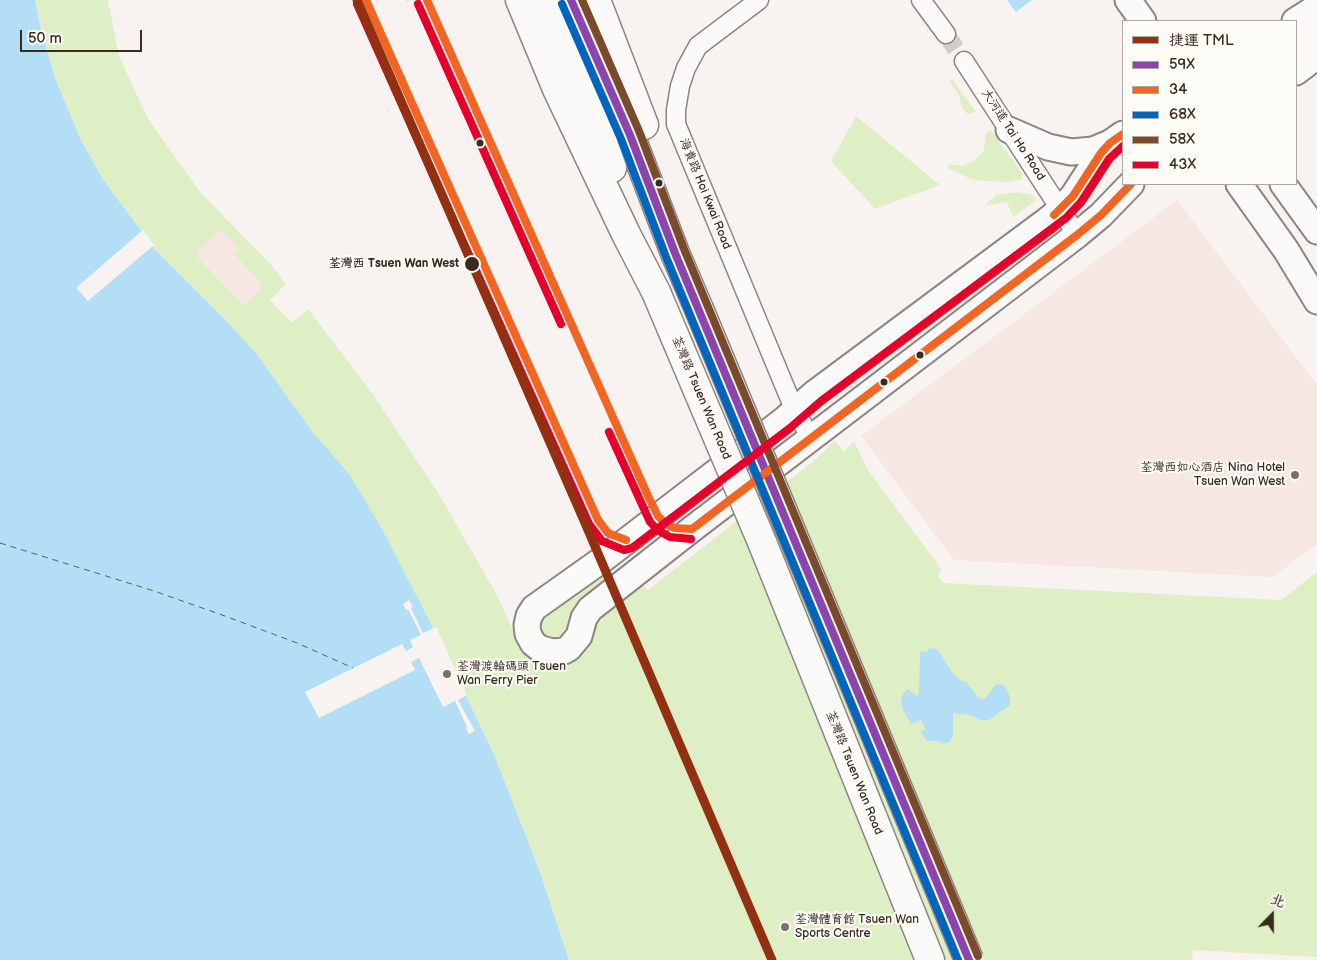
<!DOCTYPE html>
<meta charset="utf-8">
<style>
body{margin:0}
#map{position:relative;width:1317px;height:960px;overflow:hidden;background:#f8f3f0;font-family:"Balsamiq Sans","LXGW WenKai TC",sans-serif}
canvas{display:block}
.legend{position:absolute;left:1122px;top:20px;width:175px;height:165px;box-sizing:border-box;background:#fdfcf7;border:1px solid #afa8a0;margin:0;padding:6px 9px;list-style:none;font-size:15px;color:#3b2a1e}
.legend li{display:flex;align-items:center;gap:10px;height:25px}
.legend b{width:25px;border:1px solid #afa8a0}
.north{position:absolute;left:1247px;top:890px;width:50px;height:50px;-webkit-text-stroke:4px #fdfcf7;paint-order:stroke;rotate:22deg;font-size:14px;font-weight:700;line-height:20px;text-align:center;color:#3b2a1e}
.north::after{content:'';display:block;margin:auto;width:18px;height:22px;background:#3b2a1e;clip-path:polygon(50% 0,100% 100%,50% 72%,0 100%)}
.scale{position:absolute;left:20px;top:30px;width:122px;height:22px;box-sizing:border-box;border:2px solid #3b2a1e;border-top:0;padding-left:6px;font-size:15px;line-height:18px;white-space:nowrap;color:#3b2a1e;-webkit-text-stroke:4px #fdfcf7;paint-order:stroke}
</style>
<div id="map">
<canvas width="1317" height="960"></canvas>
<ul class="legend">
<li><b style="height:6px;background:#923011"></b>捷運 TML</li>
<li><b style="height:6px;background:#8e44ad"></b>59X</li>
<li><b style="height:6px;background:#f26522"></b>34</li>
<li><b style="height:6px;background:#0065bd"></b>68X</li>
<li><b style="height:6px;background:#7a4b2a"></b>58X</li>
<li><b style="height:6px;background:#e4002b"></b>43X</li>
</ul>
<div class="north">北</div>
<div class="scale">50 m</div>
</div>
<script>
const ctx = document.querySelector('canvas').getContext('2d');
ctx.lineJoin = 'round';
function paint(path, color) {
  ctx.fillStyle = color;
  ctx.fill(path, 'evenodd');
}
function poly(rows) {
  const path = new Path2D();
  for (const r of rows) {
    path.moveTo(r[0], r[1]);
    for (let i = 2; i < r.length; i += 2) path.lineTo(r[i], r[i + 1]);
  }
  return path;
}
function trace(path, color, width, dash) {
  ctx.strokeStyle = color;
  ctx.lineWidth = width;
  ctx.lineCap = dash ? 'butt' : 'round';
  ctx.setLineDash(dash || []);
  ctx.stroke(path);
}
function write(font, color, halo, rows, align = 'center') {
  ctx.font = font + ' "Balsamiq Sans","LXGW WenKai TC",sans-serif';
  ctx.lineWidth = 4;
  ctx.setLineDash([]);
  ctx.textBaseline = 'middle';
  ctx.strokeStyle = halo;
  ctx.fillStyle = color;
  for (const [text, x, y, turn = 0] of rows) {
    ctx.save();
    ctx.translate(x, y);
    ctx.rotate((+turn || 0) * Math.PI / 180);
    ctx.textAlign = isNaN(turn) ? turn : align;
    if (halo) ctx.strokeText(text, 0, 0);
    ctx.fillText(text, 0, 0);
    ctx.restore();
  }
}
paint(poly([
 [1177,200,1317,385,1317,544,1273,577,954,560,861,436],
 [219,230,222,230,240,249,234,256,261,284,261,288,243,305,211,270,211,269,209,268,196,255,196,252]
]), '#f6e7e2');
paint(poly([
 [35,0,108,0,119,56,148,119,200,192,273,267,286,284,270,300,292,323,308,309,372,393,437,491,497,595,518,641,531,657,539,661,557,664,567,662,593,620,642,584,648,590,814,461,835,440,844,452,854,441,866,467,941,569,938,576,943,583,1281,600,1317,572,1317,957,1193,950,1192,960,569,960,540,872,495,757,381,527,256,353,220,314,153,247,102,178,80,138,55,78,40,26],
 [219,231,220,232,222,231,240,249,234,255,261,283,259,285,261,288,244,305,211,271,212,269,208,268,196,255,198,253,196,252],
 [952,79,976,112,968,114,962,109,959,95,950,82],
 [856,116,940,185,875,209,831,161],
 [990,129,1023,174,1022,179,1009,182,984,181,971,179,948,168,949,164,963,166,975,160,984,150,986,134],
 [1018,192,1032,195,1036,199,1035,201,1013,217,1007,202,984,206,996,195],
 [603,570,609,578,585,596,576,607,568,620,564,635,560,639,552,643,539,633,539,622,542,619]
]), '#deeec5');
paint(poly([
 [0,0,35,0,40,26,55,78,80,138,102,178,153,247,220,314,256,353,312,431,349,474,381,527,433,628,495,757,540,872,569,960,0,960],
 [1007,0,1032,0,1016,12],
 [929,648,938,650,951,671,960,680,966,682,978,697,982,699,986,698,995,685,1000,684,1004,685,1010,697,1010,704,1009,706,989,720,980,720,970,715,953,713,953,734,950,742,945,743,937,741,927,741,922,734,921,731,926,729,921,720,911,724,903,710,901,702,902,696,907,689,917,696,919,693,920,655,921,651,927,652]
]), '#b3def5');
paint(poly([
 [143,230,154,245,88,301,77,289,77,287],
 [409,600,413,607,411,608,423,633,436,627,467,695,458,700,475,731,469,734,466,728,467,727,455,701,443,707,419,658,411,662,415,670,319,718,305,692,402,644,406,651,413,647,410,640,421,635,408,609,406,610,403,604]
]), '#f8f3f0');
trace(poly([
 [0,543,151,590,225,616,297,643,353,668]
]), '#565d5f', 1, [6, 5]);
trace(poly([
 [946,34,964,61]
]), '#d2cbc6', 18, [18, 9]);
const street = poly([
 [759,0,698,46,686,68,680,86,676,110,676,124,782,380,795,411,811,438],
 [921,0,946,34],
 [964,61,1077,235]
]);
const secondary = poly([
 [1128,0,1143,21],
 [1295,21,1317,7],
 [1296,49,1317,34],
 [1296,72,1317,56],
 [1009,130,1048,147,1071,152,1093,150,1110,143],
 [1123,134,1110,143,1101,153,1073,196,1060,210,1045,222,815,393,784,420,603,559,534,608,529,616,527,625,528,634,533,643,539,648,552,652,564,651,569,648,579,636,584,618,590,609,692,529,1077,235,1101,215,1131,184],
 [1239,184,1286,250,1317,301],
 [1283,184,1317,231]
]);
const highway = poly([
 [520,0,557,89,626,234,656,292],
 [546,0,579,76,612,168],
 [571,0,630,135,675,253,699,309],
 [596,0,644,125],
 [762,542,930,960]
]);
trace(street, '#8b8681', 21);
trace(secondary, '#8b8681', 29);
trace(highway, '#8b8681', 31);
trace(street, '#fbfaf8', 18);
trace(secondary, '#fbfaf8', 25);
trace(highway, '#fbfaf8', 28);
const highwayBridge = poly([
 [656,292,762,542],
 [699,309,969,960]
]);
trace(highwayBridge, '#8b8681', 31, []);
trace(highwayBridge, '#fbfaf8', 28);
trace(poly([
 [571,0,630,135,675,253,969,960]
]), '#8e44ad', 8);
trace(poly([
 [366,0,598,520,608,533,626,540],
 [427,0,648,496,658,516,665,523,674,528,692,529,1077,235,1101,215,1131,184],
 [1054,215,1073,196,1101,153,1110,143,1123,134]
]), '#f26522', 8);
trace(poly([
 [562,4,621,139,666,257,958,960]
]), '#0065bd', 8);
trace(poly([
 [582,0,639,131,684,249,978,956]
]), '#7a4b2a', 8);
trace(poly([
 [357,4,589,524,602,541,624,550,632,548,790,428,821,401,1066,218,1081,202,1109,159,1123,146],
 [418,4,561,324],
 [609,432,650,522,659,531,670,537,691,539]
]), '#e4002b', 8);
trace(poly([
 [357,0,585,523,772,960]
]), '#923011', 9);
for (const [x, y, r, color] of [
 [480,143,4.5,"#3b2a1e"],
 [659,183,4.5,"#3b2a1e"],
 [472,264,8,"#3b2a1e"],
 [920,355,4.5,"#3b2a1e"],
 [884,382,4.5,"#3b2a1e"],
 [1295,475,5,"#7d7068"],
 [447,674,5,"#7d7068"],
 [785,927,5,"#7d7068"]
]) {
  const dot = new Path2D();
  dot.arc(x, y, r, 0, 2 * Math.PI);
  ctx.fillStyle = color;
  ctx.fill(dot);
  trace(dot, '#fdfcf7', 2);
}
write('12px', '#3b2a1e', '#fdfcf7', [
 ["大河道 Tai Ho Road",1013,135,57],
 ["海貴路 Hoi Kwai Road",705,194,68],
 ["荃灣路 Tsuen Wan Road",701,398,67],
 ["荃灣路 Tsuen Wan Road",854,773,68]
]);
write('bold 12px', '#3b2a1e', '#fdfcf7', [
 ["荃灣西 Tsuen Wan West",459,264]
], 'right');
write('12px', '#3b2a1e', '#fdfcf7', [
 ["荃灣西如心酒店 Nina Hotel",1285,468,"right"],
 ["Tsuen Wan West",1285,482,"right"],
 ["荃灣渡輪碼頭 Tsuen",457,667],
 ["Wan Ferry Pier",457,681],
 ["荃灣體育館 Tsuen Wan",795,920],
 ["Sports Centre",795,934]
], 'left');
</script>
